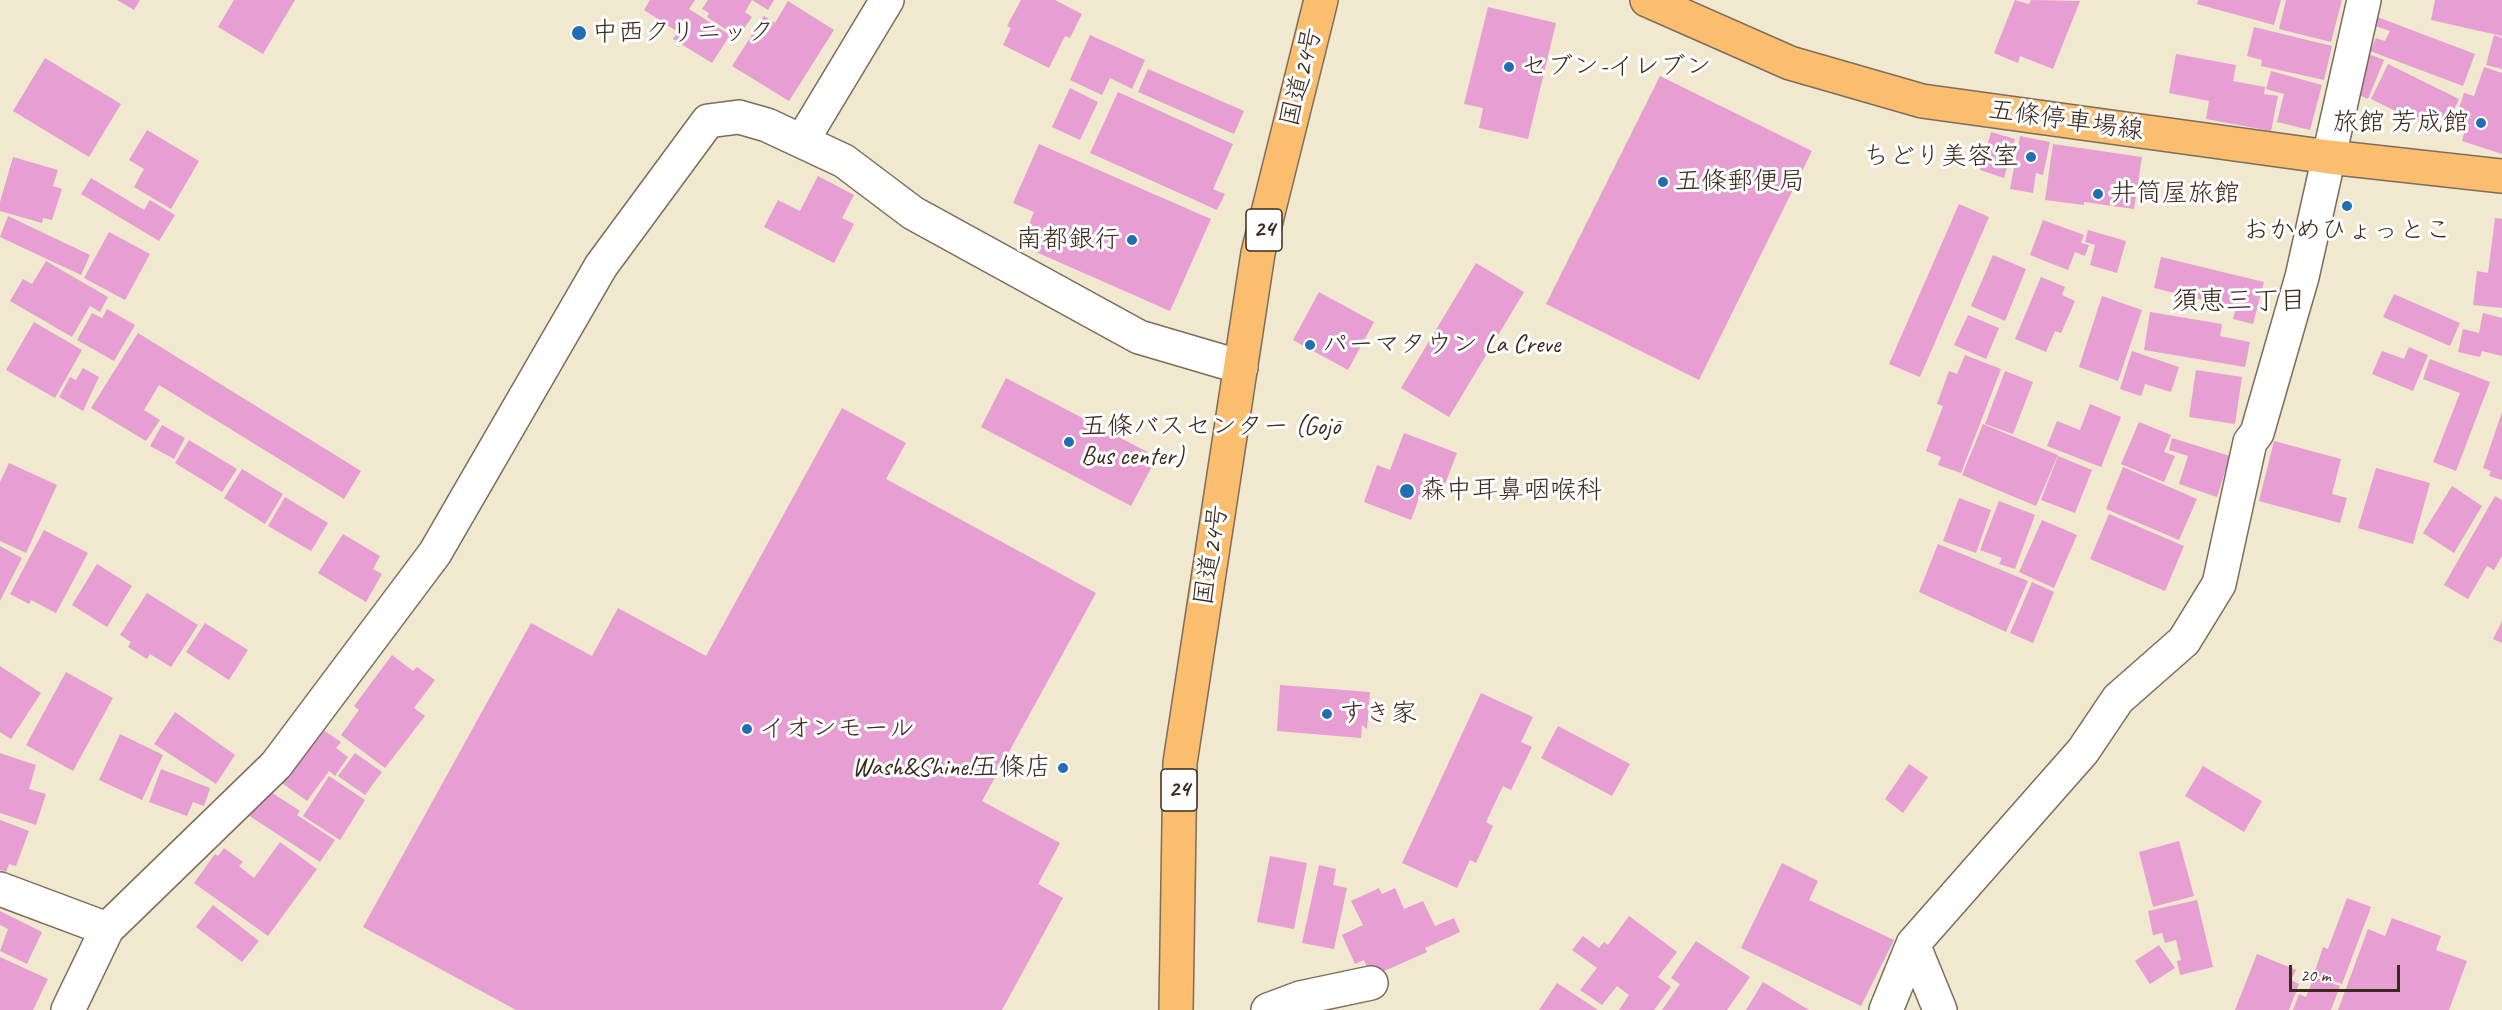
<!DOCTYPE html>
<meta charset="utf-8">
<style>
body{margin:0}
#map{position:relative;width:2502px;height:1010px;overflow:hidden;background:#f1e8d0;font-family:Caveat,sans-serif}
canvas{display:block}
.scale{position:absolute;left:2289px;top:965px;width:111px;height:27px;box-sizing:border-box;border:3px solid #3b2a1e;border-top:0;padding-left:8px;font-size:18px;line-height:21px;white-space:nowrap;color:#3b2a1e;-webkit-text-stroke:4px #fff;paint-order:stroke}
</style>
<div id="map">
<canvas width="2502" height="1010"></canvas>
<div class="scale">20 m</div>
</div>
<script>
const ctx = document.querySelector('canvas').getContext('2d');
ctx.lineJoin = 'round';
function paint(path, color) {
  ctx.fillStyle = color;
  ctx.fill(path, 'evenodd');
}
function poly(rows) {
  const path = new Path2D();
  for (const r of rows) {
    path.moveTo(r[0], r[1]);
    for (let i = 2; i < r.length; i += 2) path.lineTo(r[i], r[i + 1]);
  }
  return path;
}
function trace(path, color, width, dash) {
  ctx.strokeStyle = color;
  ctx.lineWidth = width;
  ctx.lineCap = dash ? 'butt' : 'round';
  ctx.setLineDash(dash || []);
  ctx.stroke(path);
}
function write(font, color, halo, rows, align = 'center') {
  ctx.font = font + ' Caveat,"Klee One",sans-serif';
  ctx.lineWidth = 6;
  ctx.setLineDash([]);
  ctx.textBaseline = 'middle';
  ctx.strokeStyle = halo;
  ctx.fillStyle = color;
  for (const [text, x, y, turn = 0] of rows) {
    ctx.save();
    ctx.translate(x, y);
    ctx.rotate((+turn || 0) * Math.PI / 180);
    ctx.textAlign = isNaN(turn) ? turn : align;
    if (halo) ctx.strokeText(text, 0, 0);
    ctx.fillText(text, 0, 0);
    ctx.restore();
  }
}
paint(poly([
 [117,0,140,0,134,10],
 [234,0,295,0,263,54,218,27],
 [650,0,695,0,689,9,730,35,712,63,673,39,678,32,644,10],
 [708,0,774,0,768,10,752,0,745,12,752,17,743,30,734,25,730,32,707,17,709,13,702,9],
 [1021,0,1055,0,1082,14,1070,38,1065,36,1049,68,1003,45,1011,28,1007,26],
 [2015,0,2029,4,2031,0,2080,1,2053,69,2020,56,2018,63,1994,53],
 [2198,0,2281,0,2274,25,2197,4],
 [2286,0,2342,0,2331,42,2279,29],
 [2435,0,2502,0,2502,36,2431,20],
 [788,1,834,30,789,101,732,66,764,16,775,23],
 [1488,7,1556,23,1528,139,1479,128,1483,108,1464,104],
 [2372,15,2475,54,2463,86,2370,51,2376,38,2385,41,2390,31,2369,24],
 [2254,27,2332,46,2324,80,2261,66,2262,60,2247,56],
 [1090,35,1145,60,1132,89,1110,78,1102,95,1070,80],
 [2494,35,2502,38,2502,69,2486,65],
 [2366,53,2384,60,2368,99,2350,91],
 [2176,54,2236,65,2233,81,2265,87,2264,94,2278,96,2271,131,2206,119,2209,101,2169,93],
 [45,58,121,104,89,157,13,111],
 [2388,64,2459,99,2442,134,2371,99],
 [2484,67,2502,73,2502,154,2462,141,2468,121,2456,117,2464,93,2474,96],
 [1148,69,1244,111,1234,134,1138,92],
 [2271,71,2322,85,2310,130,2277,122,2284,94,2266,89],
 [1660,76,1812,151,1699,380,1546,304],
 [1070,88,1098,102,1080,140,1052,127],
 [1118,92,1233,144,1213,189,1225,194,1217,210,1090,153],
 [147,130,199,161,171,209,134,187,144,169,129,160],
 [1991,132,2015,139,2004,178,1980,170],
 [2020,136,2050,142,2043,175,2036,173,2033,193,2010,189],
 [1039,144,1211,219,1170,311,1020,245,1034,212,1013,203],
 [2053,144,2142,157,2134,209,2084,202,2084,205,2045,200],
 [13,157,58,170,53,186,62,189,52,220,43,218,42,223,0,211,0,202],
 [818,176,854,195,842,218,854,224,834,263,764,227,778,200,800,211],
 [91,178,144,210,150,200,175,215,159,241,81,194],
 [1959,204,1989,217,1920,377,1889,364],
 [8,216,90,255,81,275,0,237],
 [2495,218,2502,219,2502,308,2473,305,2477,271,2488,273],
 [2043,220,2084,235,2081,243,2089,245,2085,256,2075,252,2068,270,2030,255],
 [2088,230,2126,241,2117,273,2090,265,2095,245,2085,242],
 [109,232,150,254,125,300,84,278],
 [1993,255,2026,269,2005,321,1971,306],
 [2161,257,2264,282,2253,324,2233,319,2236,308,2154,288],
 [46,261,108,297,100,312,90,306,72,337,10,301,23,279,32,284],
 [1476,263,1524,292,1449,417,1401,388],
 [2041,277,2065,287,2062,295,2075,301,2061,333,2055,331,2046,352,2015,339],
 [1319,292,1374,322,1348,370,1293,340],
 [2394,294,2460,323,2450,346,2383,317],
 [2102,296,2142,310,2118,381,2079,367],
 [107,309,135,325,114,361,77,340,92,313,102,318],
 [2150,312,2222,324,2220,336,2250,342,2245,367,2144,350],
 [2483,313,2502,318,2502,356,2482,351,2480,357,2458,352,2463,329,2479,333],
 [1968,315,1999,328,1986,359,1954,345],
 [34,322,82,350,55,398,6,370],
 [138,333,361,471,344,499,159,385,144,410,160,420,146,441,91,408],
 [2409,347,2428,355,2413,391,2372,374,2382,351,2404,359],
 [2132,351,2179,367,2171,392,2145,384,2141,396,2120,389],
 [1965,355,2001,369,1961,473,1938,465,1941,457,1926,451,1943,406,1937,404,1949,371,1957,374],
 [2430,359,2490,382,2456,471,2433,462,2460,393,2423,379],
 [83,368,99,377,83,411,59,397,70,377,76,380],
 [2196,370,2242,377,2235,424,2189,417],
 [2005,371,2033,382,2013,434,1985,424],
 [1006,378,1157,457,1131,506,981,427],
 [2090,404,2121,417,2101,467,2047,446,2057,421,2080,430],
 [842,408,906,443,886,479,1096,593,982,801,1060,843,1038,884,1063,898,1002,1010,516,1010,363,927,531,623,592,656,618,608,706,656],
 [2502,412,2502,480,2489,476,2491,471,2483,468],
 [2139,422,2171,435,2164,452,2175,456,2164,482,2121,464],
 [1983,424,2058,455,2036,506,1962,475],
 [162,425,185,438,174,459,150,446],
 [1404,433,1457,453,1440,497,1422,490,1411,520,1364,502,1377,465,1390,470],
 [2172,438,2230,456,2217,497,2179,484,2188,456,2169,450],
 [189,440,237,469,222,492,175,463],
 [2274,441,2341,459,2332,494,2347,498,2340,523,2259,501],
 [2058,456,2092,470,2075,513,2041,500],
 [9,463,57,485,26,553,0,541,0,482],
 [2123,467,2197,499,2179,540,2106,509],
 [2376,468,2430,483,2413,544,2358,528],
 [242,469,283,494,265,524,224,498],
 [2452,486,2482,506,2454,553,2423,533],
 [2495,496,2502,500,2502,556,2494,570,2487,566,2468,599,2444,585],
 [285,497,328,523,311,551,268,526],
 [1959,498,1991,510,1976,553,1943,541],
 [1999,501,2035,515,2015,569,1999,564,2002,558,1980,550],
 [2109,514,2184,546,2165,591,2090,559],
 [2042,520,2077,535,2054,588,2019,572],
 [44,530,88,553,56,613,31,600,29,604,10,594],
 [343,534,380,556,373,569,382,574,366,602,318,573],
 [1938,544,2028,581,2006,632,1919,592],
 [0,546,22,558,0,601],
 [97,564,132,586,107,627,72,605],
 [2032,582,2054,592,2033,643,2010,633],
 [147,593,198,625,171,667,150,654,147,659,128,647,131,642,120,635],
 [2502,621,2502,643,2493,639],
 [205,623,248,650,229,680,186,652],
 [392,655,413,671,417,667,435,680,414,708,425,716,385,768,341,735,359,710,354,706],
 [0,666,41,693,11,739,0,732],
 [66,672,113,698,73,771,26,745],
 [1280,685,1370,692,1367,729,1362,725,1361,738,1277,731],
 [1481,693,1533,717,1521,742,1532,747,1511,790,1503,786,1486,822,1493,826,1476,863,1470,860,1457,888,1402,863],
 [175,712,235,755,216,784,154,744],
 [316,725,341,742,336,748,348,757,335,776,329,771,307,801,272,776],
 [1558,726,1630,764,1612,796,1541,758],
 [120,734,163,755,142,800,99,780],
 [0,753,36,765,29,789,46,794,36,825,0,813],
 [355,753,382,772,365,795,338,776],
 [1909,764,1928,777,1903,813,1885,799],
 [2203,766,2262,801,2244,832,2185,796],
 [161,769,210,788,204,806,193,802,187,816,149,802],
 [329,776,365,800,340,840,303,816],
 [265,788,300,811,297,815,335,840,320,862,248,815],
 [0,820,29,831,16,866,9,864,6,872,0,870],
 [2179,841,2194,896,2153,907,2139,852],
 [280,842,317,869,268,936,194,883,215,854,218,856,224,848,243,862,239,866,254,878],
 [1270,856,1307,863,1294,929,1257,922],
 [1782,863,1818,881,1809,900,1894,940,1861,1006,1741,948],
 [1319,865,1336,869,1333,885,1347,888,1334,949,1302,943],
 [1379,888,1382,894,1395,888,1404,909,1423,901,1435,926,1454,918,1460,932,1425,948,1427,952,1371,977,1364,960,1355,964,1342,935,1363,925,1351,901],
 [2347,898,2371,907,2342,984,2314,974,2323,947,2328,949],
 [2197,900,2213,967,2180,975,2177,961,2181,960,2176,940,2165,943,2162,933,2153,935,2148,911],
 [213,905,259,941,242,962,196,927],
 [0,911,42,932,27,964,0,951,8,929,0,925],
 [1629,916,1677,952,1658,977,1671,987,1654,1010,1619,1010,1629,995,1617,986,1602,1005,1580,990,1597,968,1572,950,1583,936,1599,948,1604,942,1608,945],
 [2392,918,2441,936,2436,950,2467,961,2449,1010,2338,1010,2368,929,2385,936],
 [1696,941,1750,977,1727,1010,1662,1010,1680,984,1671,978],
 [2159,945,2175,968,2150,984,2135,961],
 [2257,954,2296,970,2291,980,2299,984,2289,1010,2235,1010],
 [0,957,48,979,33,1010,0,1010],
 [2314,977,2340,986,2331,1010,2293,1010,2299,994,2306,997],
 [1763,982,1809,1010,1746,1010],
 [1557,983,1598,1010,1539,1010]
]), '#e69ed3');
const minor = poly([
 [802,141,887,0],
 [0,889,107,929],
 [1913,944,1940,1010],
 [68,1010,107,929,276,765,435,553,601,266,708,121,739,117,767,125,844,161,913,213,1139,337,1241,367],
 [1268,1010,1300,998,1371,983],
 [1886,1010,1913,944,2083,751,2118,699,2184,641,2219,584,2250,442,2257,433,2302,277,2364,0]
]);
const major = poly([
 [1647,0,1790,63,1922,101,2329,157,2502,176]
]);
const highway = poly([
 [1176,1010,1180,763,1258,253,1321,0]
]);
trace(minor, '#7b6c5c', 36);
trace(major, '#7b6c5c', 36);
trace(highway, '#7b6c5c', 36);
trace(minor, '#fff', 33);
trace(major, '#fbbe6e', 33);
trace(highway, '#fbbe6e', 33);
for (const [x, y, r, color] of [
 [579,33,8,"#1f6fb2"],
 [1509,67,6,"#1f6fb2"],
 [2481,123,6,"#1f6fb2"],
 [2031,157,6,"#1f6fb2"],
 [1663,182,6,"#1f6fb2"],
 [2098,194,6,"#1f6fb2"],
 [2347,206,6,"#1f6fb2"],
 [1132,240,6,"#1f6fb2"],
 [1310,345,6,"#1f6fb2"],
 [1069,442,6,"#1f6fb2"],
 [1407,491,8,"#1f6fb2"],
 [1327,714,6,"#1f6fb2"],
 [747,729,6,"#1f6fb2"],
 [1063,768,6,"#1f6fb2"]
]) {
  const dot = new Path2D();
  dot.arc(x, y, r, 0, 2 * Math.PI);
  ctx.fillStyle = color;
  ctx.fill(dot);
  trace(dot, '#fff', 2);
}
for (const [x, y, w] of [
 [1264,230,36],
 [1179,790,36]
]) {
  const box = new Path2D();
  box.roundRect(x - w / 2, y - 21, w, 42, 4.5);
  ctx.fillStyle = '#fff';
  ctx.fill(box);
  trace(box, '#3b2a1e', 1.5);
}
write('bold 24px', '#3b2a1e', null, [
 ["24",1264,230],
 ["24",1179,790]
]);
write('26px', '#3b2a1e', '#fff', [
 ["中西クリニック",592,33],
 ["セブン-イレブン",1521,67],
 ["旅館 芳成館",2469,123,"right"],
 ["ちどり美容室",2019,157,"right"],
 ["五條郵便局",1675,182],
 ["井筒屋旅館",2110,194],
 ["おかめひょっとこ",2347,231,"center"],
 ["南都銀行",1120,240,"right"],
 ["パーマタウン La Creve",1322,345],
 ["五條バスセンター (Gojō",1081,427],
 ["Bus center)",1081,457],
 ["森中耳鼻咽喉科",1420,491],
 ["すき家",1339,714],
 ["イオンモール",759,729],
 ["Wash&Shine!五條店",1051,768,"right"]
], 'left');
write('26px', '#3b2a1e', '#fff', [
 ["国道24号",1302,77,-76],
 ["五條停車場線",2066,121,8],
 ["国道24号",1212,555,-81]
]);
write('27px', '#3b2a1e', '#fff', [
 ["須恵三丁目",2239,302]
]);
</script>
